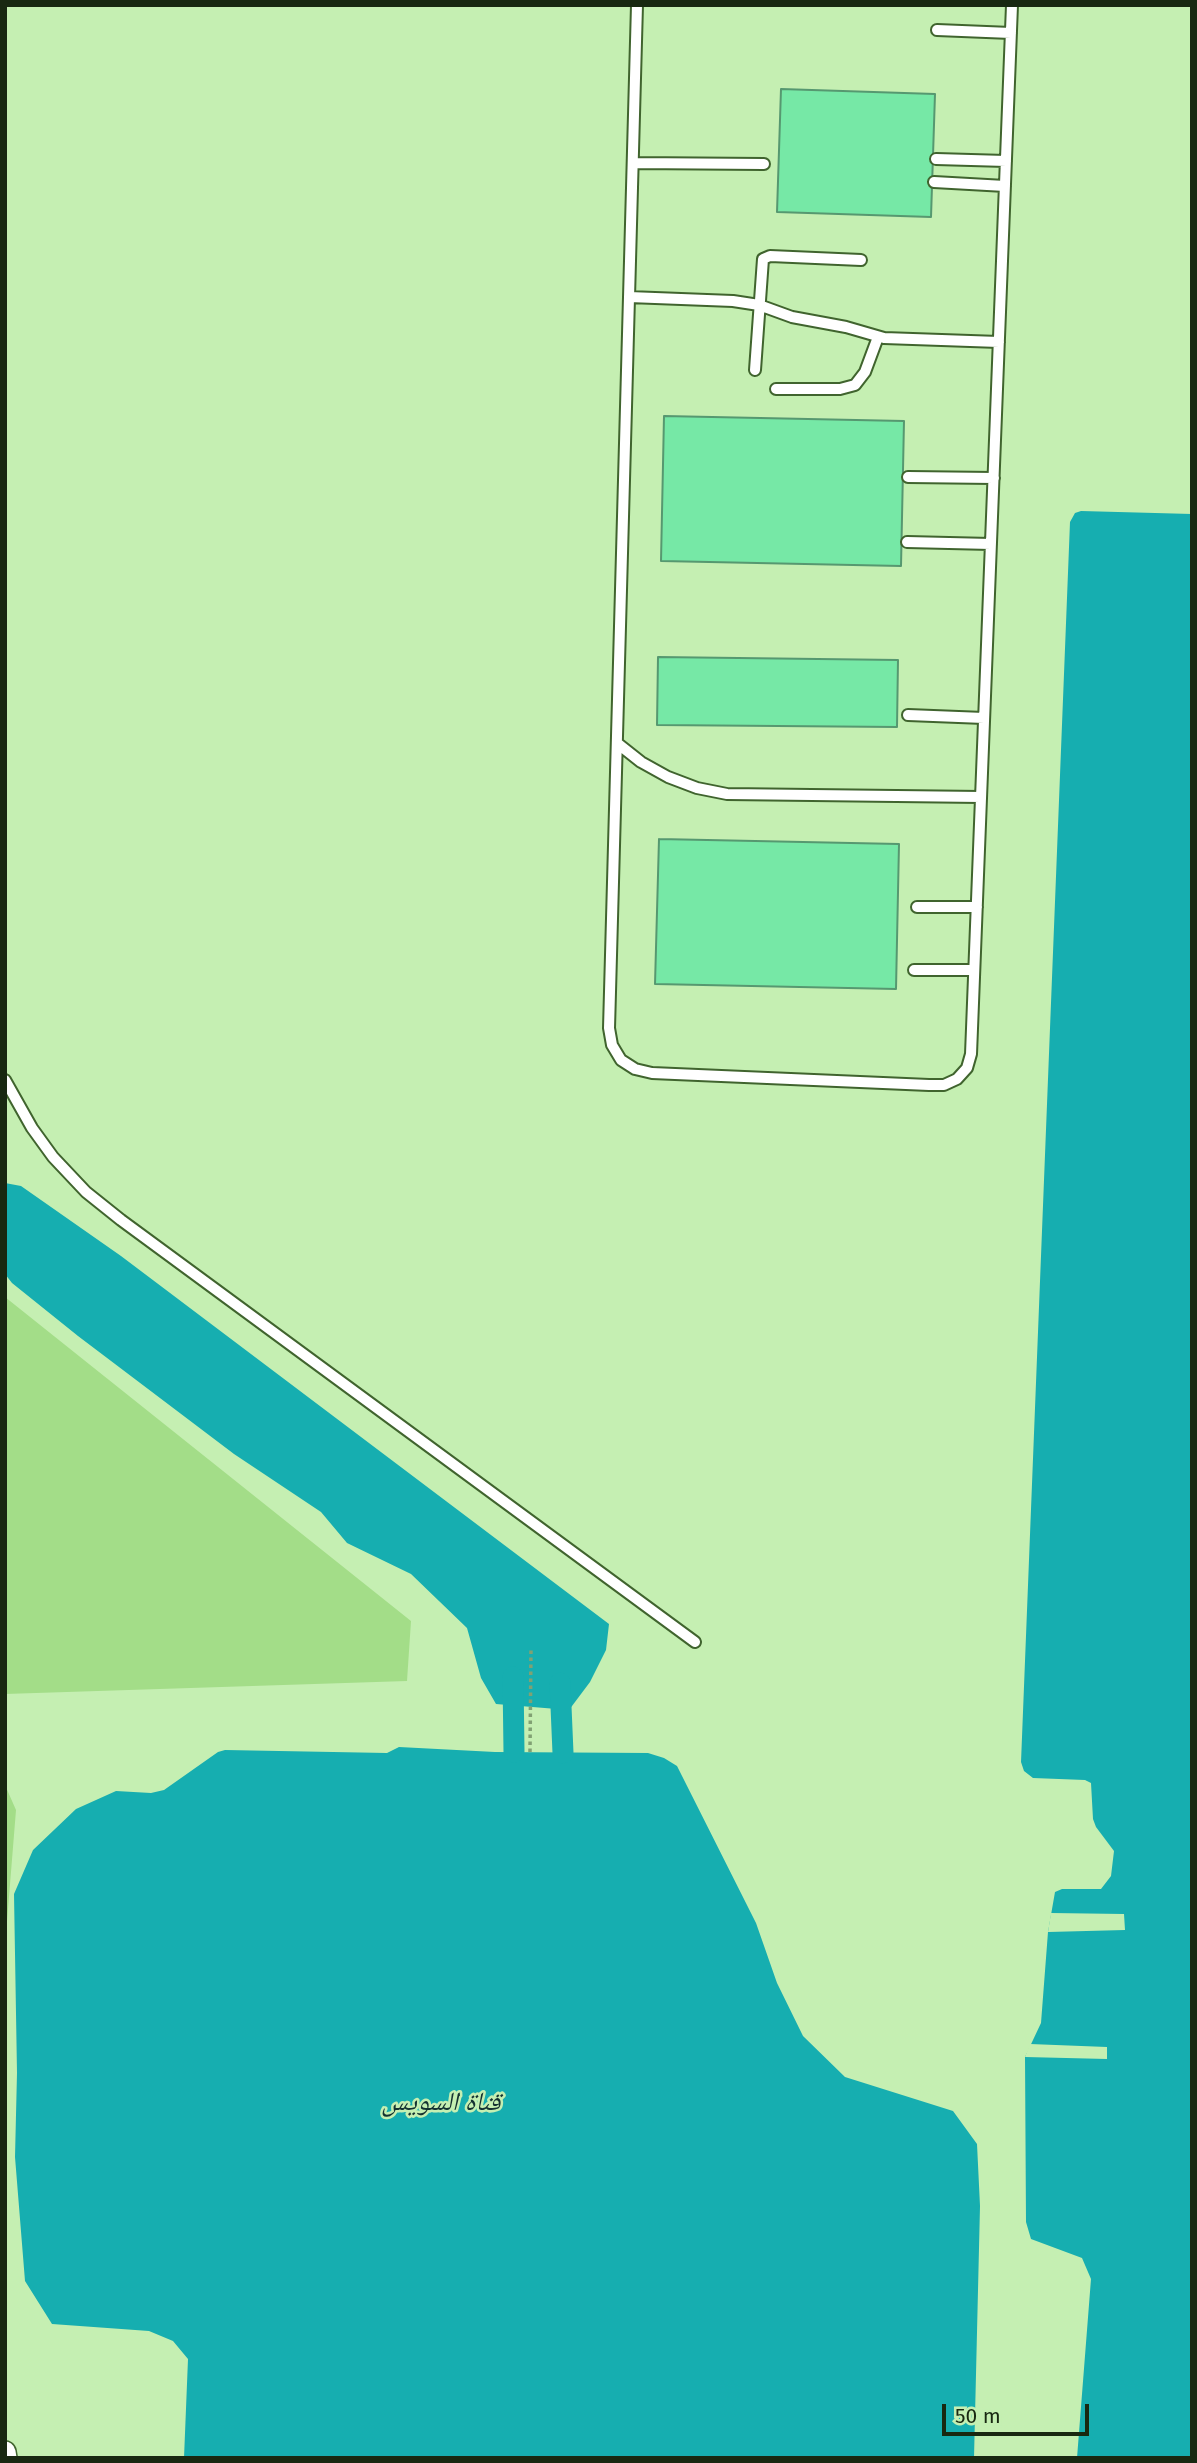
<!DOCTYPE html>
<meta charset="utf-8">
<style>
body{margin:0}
#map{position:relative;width:1197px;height:2463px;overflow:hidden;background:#c5efb2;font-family:"Fira Sans",sans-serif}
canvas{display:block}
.frame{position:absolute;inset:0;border:7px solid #182811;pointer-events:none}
.scale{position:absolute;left:942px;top:2404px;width:147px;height:32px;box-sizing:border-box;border:4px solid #182811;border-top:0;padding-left:9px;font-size:21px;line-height:24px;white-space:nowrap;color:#182811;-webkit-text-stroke:5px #c5efb2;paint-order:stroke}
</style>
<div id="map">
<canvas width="1197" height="2463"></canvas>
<div class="frame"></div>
<div class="scale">50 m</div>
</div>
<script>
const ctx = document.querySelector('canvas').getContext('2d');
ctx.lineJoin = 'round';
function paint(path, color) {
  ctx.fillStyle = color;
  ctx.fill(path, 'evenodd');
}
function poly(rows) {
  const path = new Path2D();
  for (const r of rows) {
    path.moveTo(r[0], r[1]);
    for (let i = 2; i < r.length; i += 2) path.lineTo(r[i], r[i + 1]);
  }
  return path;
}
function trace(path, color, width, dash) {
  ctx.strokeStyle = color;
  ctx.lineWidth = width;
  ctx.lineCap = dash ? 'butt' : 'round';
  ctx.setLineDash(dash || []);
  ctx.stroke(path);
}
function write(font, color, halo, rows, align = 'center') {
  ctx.font = font + ' "Fira Sans","Noto Naskh Arabic",sans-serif';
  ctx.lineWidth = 5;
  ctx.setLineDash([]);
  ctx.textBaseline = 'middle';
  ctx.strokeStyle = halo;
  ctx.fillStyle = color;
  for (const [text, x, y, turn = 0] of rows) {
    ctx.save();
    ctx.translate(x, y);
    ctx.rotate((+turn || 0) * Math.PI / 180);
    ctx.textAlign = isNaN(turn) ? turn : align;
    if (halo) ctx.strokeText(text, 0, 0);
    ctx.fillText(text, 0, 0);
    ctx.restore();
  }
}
paint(poly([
 [5,1297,411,1621,407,1681,5,1694],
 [5,1785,16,1810,5,1946]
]), '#a3dd88');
paint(poly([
 [1081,511,1192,514,1192,2458,1077,2458,1091,2279,1082,2258,1031,2239,1026,2222,1025,2057,1041,2023,1048,1932,1055,1892,1062,1889,1101,1889,1111,1876,1114,1851,1096,1827,1093,1819,1091,1783,1085,1780,1033,1778,1024,1771,1021,1762,1070,522,1075,513],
 [5,1183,21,1186,121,1256,609,1624,606,1650,590,1682,569,1710,496,1704,481,1678,467,1628,411,1574,347,1543,321,1512,234,1454,78,1336,12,1283,5,1274],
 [399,1747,495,1752,648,1753,664,1758,677,1766,756,1923,777,1983,803,2036,845,2077,953,2111,977,2144,980,2206,974,2458,184,2458,188,2359,173,2341,149,2331,52,2324,25,2281,15,2157,17,2073,14,1894,33,1850,76,1809,116,1791,151,1793,164,1790,218,1752,225,1750,387,1753]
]), '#16aeb0');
paint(poly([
 [1051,1913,1124,1914,1125,1930,1048,1932],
 [1030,2044,1107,2047,1107,2059,1025,2057]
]), '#c5efb2');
trace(poly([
 [513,1677,514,1752],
 [560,1683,563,1753]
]), '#16aeb0', 21);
const building = poly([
 [781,89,935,94,931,217,777,212,781,89],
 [664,416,904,421,901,566,661,561,664,416],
 [658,657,898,660,897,727,657,725,658,657],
 [659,839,899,844,896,989,655,984,659,839]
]);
paint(building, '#76e8a6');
trace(building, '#569870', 2);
const service = poly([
 [637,5,609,1028,612,1045,621,1060,635,1069,652,1073,929,1085,944,1085,957,1079,967,1068,971,1054,1012,5],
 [937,30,1011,33],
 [936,159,1006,161],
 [633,163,764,164],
 [934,182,1005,186],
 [629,297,733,301,759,305,792,317,846,327,884,338,999,342],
 [755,370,763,259,770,256,861,260],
 [776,389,840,389,855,385,865,372,878,337],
 [908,477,994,478],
 [907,542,991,544],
 [908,715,984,718],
 [617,743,641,762,668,777,697,788,727,794,981,797],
 [917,907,977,907],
 [914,970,974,970],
 [5,1080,32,1128,53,1157,86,1192,121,1220,695,1642]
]);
const minor = poly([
 [5,2452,6,2458]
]);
trace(service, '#40642e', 14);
trace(minor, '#40642e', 24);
trace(poly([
 [530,1752,531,1650]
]), '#81a173', 3.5, [3.5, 3.5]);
trace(service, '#fff', 10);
trace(minor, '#fff', 21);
write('italic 26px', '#143131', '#c5efb2', [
 ["قناة السويس",441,2103]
]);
</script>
